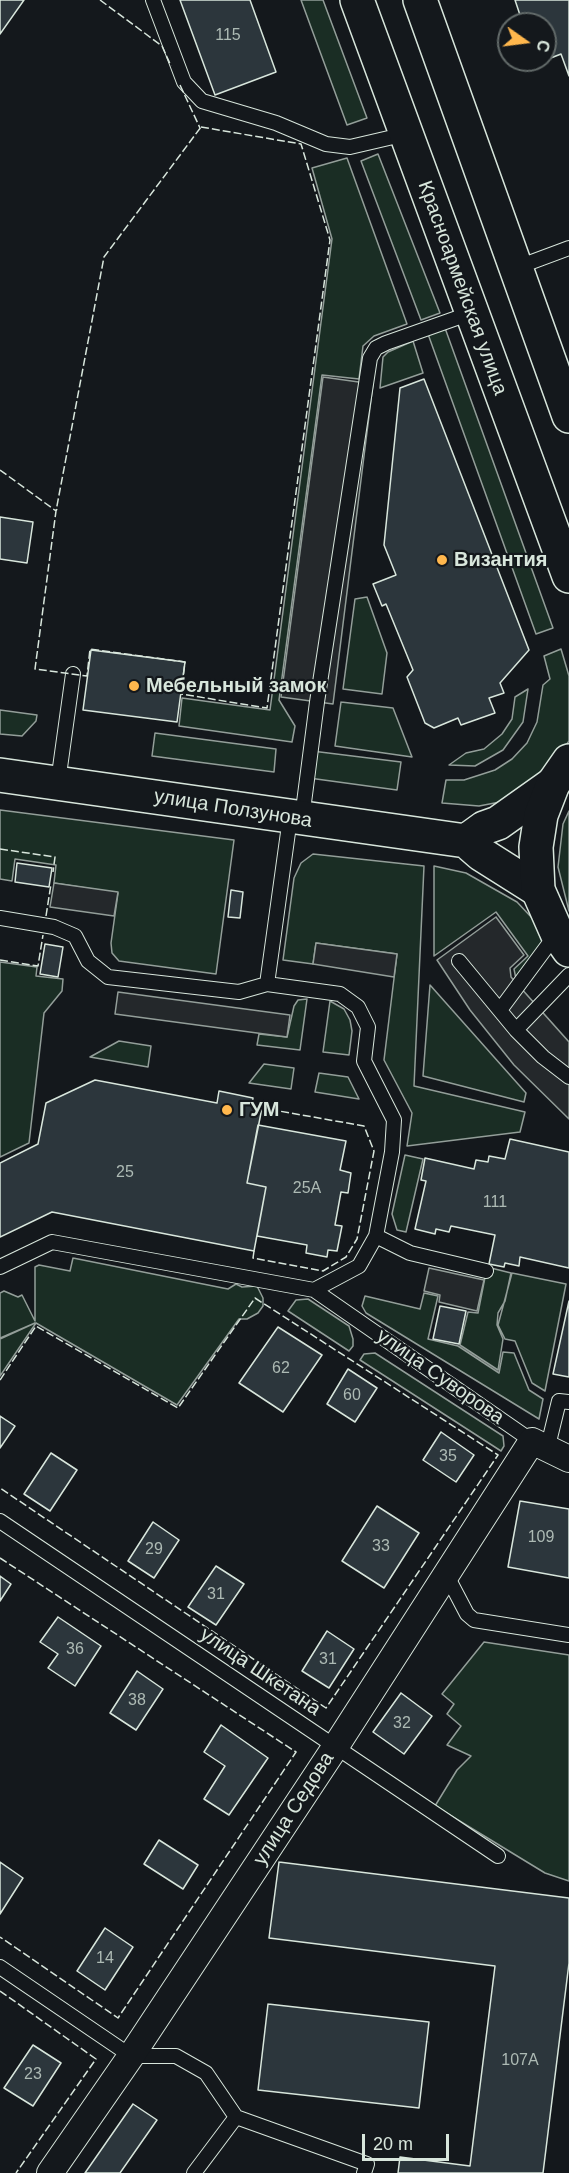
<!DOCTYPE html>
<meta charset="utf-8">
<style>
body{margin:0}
#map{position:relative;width:569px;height:2173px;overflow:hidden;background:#14181c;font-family:Helvetica,sans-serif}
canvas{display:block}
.north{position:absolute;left:497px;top:12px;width:60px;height:60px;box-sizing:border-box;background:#14181c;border:2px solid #626a69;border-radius:50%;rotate:104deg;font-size:16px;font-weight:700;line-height:24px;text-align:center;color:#d8e6dc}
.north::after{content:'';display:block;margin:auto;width:21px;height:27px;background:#ffb74d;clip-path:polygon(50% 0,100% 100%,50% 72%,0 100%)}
.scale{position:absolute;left:362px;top:2134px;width:87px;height:27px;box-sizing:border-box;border:3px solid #d8e6dc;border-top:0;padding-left:8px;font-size:18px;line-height:21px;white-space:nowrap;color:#d8e6dc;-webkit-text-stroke:4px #14181c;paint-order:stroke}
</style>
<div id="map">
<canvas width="569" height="2173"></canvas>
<div class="north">С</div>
<div class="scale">20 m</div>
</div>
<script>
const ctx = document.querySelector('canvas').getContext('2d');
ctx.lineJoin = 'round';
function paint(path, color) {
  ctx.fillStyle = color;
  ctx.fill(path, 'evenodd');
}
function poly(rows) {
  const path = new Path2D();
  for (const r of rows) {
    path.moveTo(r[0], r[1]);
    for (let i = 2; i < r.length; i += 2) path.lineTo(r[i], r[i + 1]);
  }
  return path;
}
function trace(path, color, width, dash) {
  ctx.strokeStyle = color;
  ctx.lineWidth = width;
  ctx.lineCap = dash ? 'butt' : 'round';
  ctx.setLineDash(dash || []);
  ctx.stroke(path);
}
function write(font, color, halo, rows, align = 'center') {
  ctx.font = font + ' Helvetica,sans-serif';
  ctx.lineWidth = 4.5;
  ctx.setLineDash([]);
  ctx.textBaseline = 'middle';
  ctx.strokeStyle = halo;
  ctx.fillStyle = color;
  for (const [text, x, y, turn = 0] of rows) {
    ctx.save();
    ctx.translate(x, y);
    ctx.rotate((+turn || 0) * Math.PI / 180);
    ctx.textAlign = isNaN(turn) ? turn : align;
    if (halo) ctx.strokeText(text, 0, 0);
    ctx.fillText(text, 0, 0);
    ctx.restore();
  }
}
const green = poly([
 [301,0,323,0,367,118,347,125,301,0],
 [378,154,440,313,421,320,361,161,378,154],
 [347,158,407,324,374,336,363,346,359,379,322,375,279,700,295,726,292,742,179,726,182,698,270,710,332,239,312,168,347,158],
 [445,328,553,628,536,634,428,334,445,328],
 [413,341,423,373,380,388,383,357,388,352,413,341],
 [367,597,387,653,382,694,343,689,355,599,367,597],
 [561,649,569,676,569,741,553,765,500,802,479,806,442,803,446,780,464,780,495,770,512,759,527,743,537,722,543,685,550,679,544,656,561,649],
 [528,689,523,722,503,750,475,766,449,765,466,753,484,749,502,734,512,719,515,697,528,689],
 [341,702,393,708,412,757,335,746,341,702],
 [0,710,37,715,36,721,22,736,0,734,0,710],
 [155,733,276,749,274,772,152,756,155,733],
 [312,751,401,762,397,790,309,778,312,751],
 [0,810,234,840,216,974,119,961,112,953,111,943,118,893,54,883,56,865,15,859,12,881,0,879,0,810],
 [569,811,569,911,558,867,563,824,569,811],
 [313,854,424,866,414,1086,525,1112,520,1132,407,1146,412,1113,384,1060,397,954,316,943,313,964,283,960,294,878,301,863,313,854],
 [434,866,466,873,517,902,533,919,543,936,543,956,516,979,514,969,528,956,496,912,434,956,434,866],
 [0,962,37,967,36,976,63,979,62,991,44,1013,29,1143,0,1157,0,962],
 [430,985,526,1093,524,1102,423,1076,430,985],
 [307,999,300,1050,257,1045,259,1034,287,1037,294,1006,298,1000,307,999],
 [330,1001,344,1009,350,1020,352,1031,349,1055,323,1052,330,1001],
 [119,1041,151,1046,148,1067,90,1057,119,1041],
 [264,1064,294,1068,291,1089,249,1083,264,1064],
 [319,1073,348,1077,359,1099,315,1092,319,1073],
 [405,1155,423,1159,406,1232,397,1230,392,1214,405,1155],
 [73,1258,228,1289,236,1284,242,1287,257,1286,263,1298,263,1306,258,1313,247,1319,239,1319,177,1405,36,1323,0,1376,0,1339,35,1323,0,1338,0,1293,4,1291,18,1297,22,1295,35,1321,35,1267,39,1265,70,1271,73,1258],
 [487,1267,511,1273,505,1301,498,1313,497,1325,503,1339,498,1370,460,1345,468,1312,478,1313,487,1267],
 [512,1273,566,1284,545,1391,532,1383,515,1341,505,1339,498,1325,512,1273],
 [424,1293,438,1296,428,1339,458,1346,499,1373,503,1352,514,1353,529,1390,543,1399,539,1419,366,1313,362,1306,365,1296,420,1309,424,1293],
 [308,1299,349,1326,353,1339,353,1346,349,1351,288,1311,296,1300,308,1299],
 [375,1353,503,1436,504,1446,501,1451,360,1360,364,1354,375,1353],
 [484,1642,569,1655,569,1881,545,1873,435,1806,457,1770,471,1756,447,1745,461,1726,447,1714,454,1704,442,1694,484,1642]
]);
paint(green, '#1a2d24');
trace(green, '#939e99', 1.5);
const parking = poly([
 [323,377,373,384,333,704,281,697,323,377],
 [54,883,118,892,114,916,50,907,54,883],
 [496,917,524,955,510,968,511,977,569,1042,569,1119,514,1065,470,1010,437,960,496,917],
 [316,943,397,954,394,977,313,964,316,943],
 [118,992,290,1015,287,1037,115,1014,118,992],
 [429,1268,484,1280,477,1311,439,1302,440,1295,424,1291,429,1268]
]);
paint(parking, '#24282b');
trace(parking, '#939e99', 1.5);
const building = poly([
 [0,0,24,0,0,34,0,0],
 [180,0,250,0,276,72,215,95,180,0],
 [515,0,569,0,569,76,561,54,538,63,536,60,545,60,545,24,523,24,515,0],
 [424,379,529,650,500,683,504,693,489,698,495,713,461,725,458,718,434,728,425,723,407,677,413,670,386,604,382,606,373,584,396,575,384,545,400,388,424,379],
 [0,517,33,522,27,563,0,559,0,517],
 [91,650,185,662,177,722,83,710,91,650],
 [17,863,52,868,49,887,15,882,17,863],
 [231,890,243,892,240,918,228,917,231,890],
 [45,944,63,947,58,977,40,974,45,944],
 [95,1080,217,1103,219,1091,253,1098,252,1106,262,1108,247,1183,266,1187,254,1251,52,1212,0,1237,0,1163,38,1144,46,1103,95,1080],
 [258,1125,346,1141,340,1170,351,1173,348,1193,341,1192,335,1225,342,1226,337,1251,328,1250,327,1257,306,1253,307,1245,257,1236,266,1187,247,1183,258,1125],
 [510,1139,569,1152,569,1268,520,1257,519,1266,505,1263,504,1267,489,1264,495,1235,451,1226,449,1232,436,1229,435,1234,415,1229,426,1181,421,1180,425,1158,474,1169,476,1160,488,1162,489,1156,505,1159,510,1139],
 [569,1301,569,1377,553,1374,569,1301],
 [440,1306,466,1311,459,1344,433,1339,440,1306],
 [278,1327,322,1355,283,1412,239,1383,278,1327],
 [348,1369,377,1388,355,1422,327,1404,348,1369],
 [0,1416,15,1426,0,1448,0,1416],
 [441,1432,474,1455,456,1482,423,1460,441,1432],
 [51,1453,77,1470,50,1511,24,1494,51,1453],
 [520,1501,569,1509,569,1578,508,1567,520,1501],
 [377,1506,419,1533,384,1588,342,1561,377,1506],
 [153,1522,179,1540,154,1578,128,1561,153,1522],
 [216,1566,244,1584,216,1625,188,1607,216,1566],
 [0,1576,11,1584,0,1601,0,1576],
 [58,1617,101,1646,75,1686,48,1668,58,1654,40,1642,58,1617],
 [327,1631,354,1649,329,1688,302,1671,327,1631],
 [137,1671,163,1689,136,1730,110,1713,137,1671],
 [401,1693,432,1716,404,1754,373,1732,401,1693],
 [221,1725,268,1758,229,1815,204,1799,225,1766,204,1752,221,1725],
 [159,1840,198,1865,183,1889,144,1864,159,1840],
 [0,1862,23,1878,0,1914,0,1862],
 [279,1862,569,1898,569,1963,543,2173,398,2173,400,2157,470,2166,495,1966,269,1938,279,1862],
 [105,1928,133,1947,105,1990,77,1971,105,1928],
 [268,2004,429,2022,419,2108,258,2090,268,2004],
 [33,2045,61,2063,33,2106,4,2088,33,2045],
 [133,2104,157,2120,120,2173,85,2173,133,2104]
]);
paint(building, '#2c363c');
trace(building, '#d8e6dc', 1.5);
const service = poly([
 [153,0,184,82,202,101,276,123,326,144,350,147,406,134],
 [518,267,569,248],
 [58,782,73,674],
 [302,818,317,702,370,358,376,348,386,343,471,313],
 [0,918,54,927,75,936,88,961,108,977,239,992,267,984,340,994,358,1007,368,1027,364,1061,394,1120,392,1152,376,1236,359,1266,314,1290,52,1242,0,1267],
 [459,961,516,1030,543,1057,569,1077],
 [267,984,290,818],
 [500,1010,557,933],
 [516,1030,569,975],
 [376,1236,410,1253,486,1271],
 [314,1290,532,1441],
 [547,1450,559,1401,569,1402],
 [0,1521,498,1856],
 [446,1574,467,1614,474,1620,569,1635],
 [0,1967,131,2056,176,2056,206,2073,236,2117,367,2164,364,2173],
 [194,2173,236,2117]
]);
const minor = poly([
 [50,2173,131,2056,336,1746,532,1441,569,1459]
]);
const secondary = poly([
 [0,775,466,841,481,854,538,890],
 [466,841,484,828,498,823,553,784]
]);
const primary = poly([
 [357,0,569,576],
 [420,0,569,416],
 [569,761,553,784,541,815,536,847,538,890,557,933,569,950]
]);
trace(service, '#d8e6dc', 16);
trace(minor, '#d8e6dc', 28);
trace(secondary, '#d8e6dc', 36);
trace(primary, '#d8e6dc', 36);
trace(service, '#14181c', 14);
trace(minor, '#14181c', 26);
trace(secondary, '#14181c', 33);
trace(primary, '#14181c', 33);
trace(poly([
 [100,0,162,46,171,66],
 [180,85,200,128],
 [201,127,301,144,330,240,267,708,181,694,185,662,90,649,87,676,35,669,56,511,104,257,201,127],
 [0,470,56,511,57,509],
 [0,849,55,857,53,872],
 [46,916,51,884],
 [0,960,38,966,43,935],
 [254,1251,253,1258,323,1271,346,1257,357,1239,374,1151,364,1126,262,1108],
 [0,1380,36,1326,178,1408,255,1298,498,1455,326,1708,0,1488],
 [0,1558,296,1752,118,2018,0,1937],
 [0,1991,96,2059,16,2173]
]), '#d8e6dc', 1.5, [8, 3]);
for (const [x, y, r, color] of [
 [442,560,6,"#ffb74d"],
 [134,686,6,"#ffb74d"],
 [227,1110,6,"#ffb74d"]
]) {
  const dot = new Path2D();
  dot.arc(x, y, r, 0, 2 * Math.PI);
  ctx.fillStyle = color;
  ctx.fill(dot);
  trace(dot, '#14181c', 2);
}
write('16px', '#adbab4', null, [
 ["115",228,36],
 ["25",125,1173],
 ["25А",307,1189],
 ["111",495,1203],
 ["62",281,1369],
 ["60",352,1396],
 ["35",448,1457],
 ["109",541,1538],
 ["33",381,1547],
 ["29",154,1550],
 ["31",216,1595],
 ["36",75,1650],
 ["31",328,1660],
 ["38",137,1701],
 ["32",402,1724],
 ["14",105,1959],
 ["107А",520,2061],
 ["23",33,2075]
]);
write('20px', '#d8e6dc', '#14181c', [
 ["Красноармейская улица",462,288,70],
 ["улица Ползунова",233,809,9],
 ["улица Суворова",440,1377,35],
 ["улица Шкетана",260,1672,34],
 ["улица Седова",294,1809,-57]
]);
write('bold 20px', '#d8e6dc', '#14181c', [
 ["Византия",454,560],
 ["Мебельный замок",146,686],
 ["ГУМ",239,1110]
], 'left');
</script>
